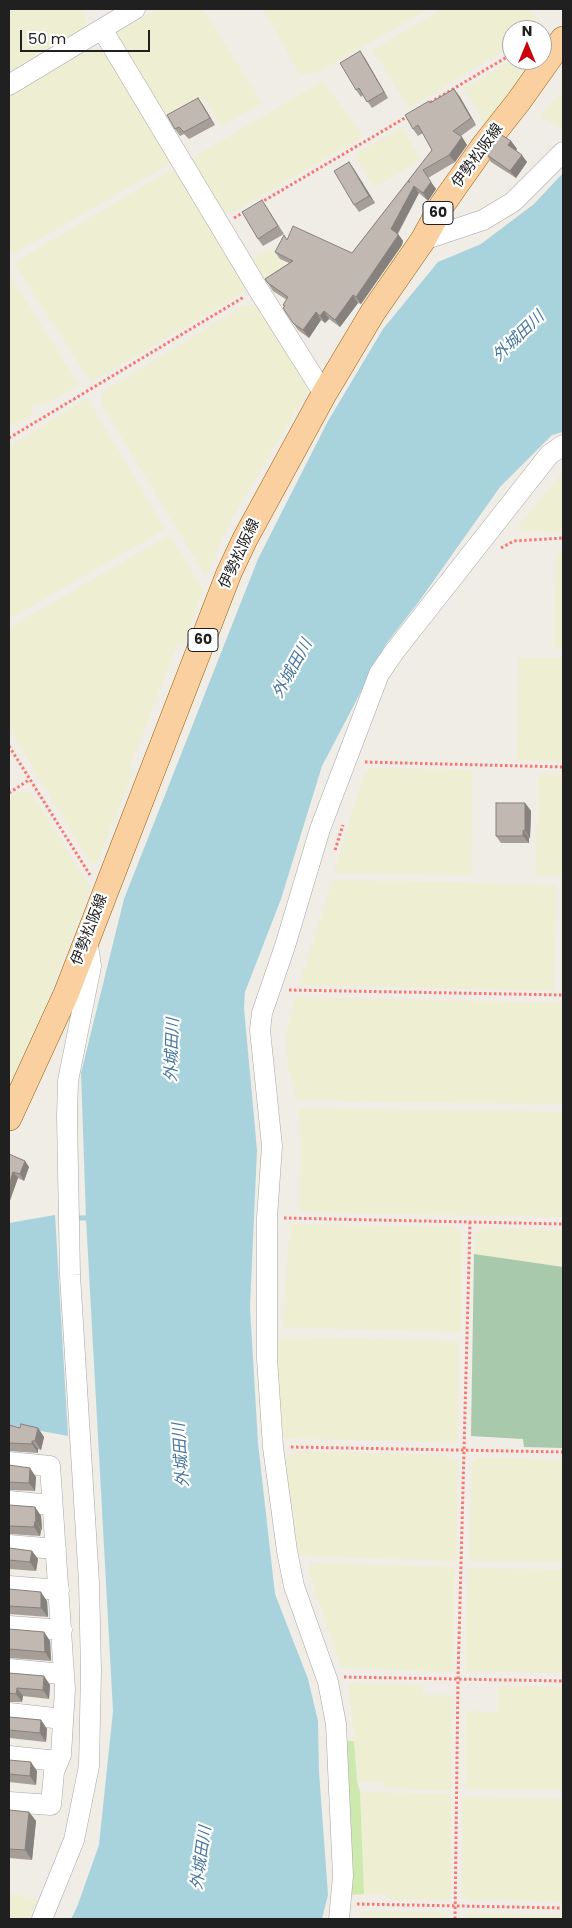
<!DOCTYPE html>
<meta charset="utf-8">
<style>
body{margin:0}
#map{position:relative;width:572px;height:1928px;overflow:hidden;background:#f0ece6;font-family:Poppins,sans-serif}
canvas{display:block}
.frame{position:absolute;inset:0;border:10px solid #202020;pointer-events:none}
.north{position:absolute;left:502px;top:20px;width:50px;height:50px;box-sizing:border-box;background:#fff;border:1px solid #a6a6a6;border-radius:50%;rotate:0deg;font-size:14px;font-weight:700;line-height:20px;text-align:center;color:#202020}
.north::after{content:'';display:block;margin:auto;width:18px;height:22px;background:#cb040c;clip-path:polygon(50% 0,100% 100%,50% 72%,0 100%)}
.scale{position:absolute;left:20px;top:30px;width:130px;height:22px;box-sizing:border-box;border:2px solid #202020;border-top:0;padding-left:6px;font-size:15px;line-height:18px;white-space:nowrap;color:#202020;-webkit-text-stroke:4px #fff;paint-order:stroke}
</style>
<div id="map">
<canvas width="572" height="1928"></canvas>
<div class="frame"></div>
<div class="north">N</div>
<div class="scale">50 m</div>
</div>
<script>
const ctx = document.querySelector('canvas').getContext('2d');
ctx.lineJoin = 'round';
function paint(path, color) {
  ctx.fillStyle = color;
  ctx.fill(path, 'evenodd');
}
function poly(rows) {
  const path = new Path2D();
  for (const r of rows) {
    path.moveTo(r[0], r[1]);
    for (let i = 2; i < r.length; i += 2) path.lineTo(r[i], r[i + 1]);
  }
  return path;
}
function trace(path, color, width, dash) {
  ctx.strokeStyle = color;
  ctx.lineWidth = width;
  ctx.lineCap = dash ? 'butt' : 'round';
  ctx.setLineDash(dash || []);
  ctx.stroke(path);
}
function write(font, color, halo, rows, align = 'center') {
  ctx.font = font + ' Poppins,"Noto Sans JP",sans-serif';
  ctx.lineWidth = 4.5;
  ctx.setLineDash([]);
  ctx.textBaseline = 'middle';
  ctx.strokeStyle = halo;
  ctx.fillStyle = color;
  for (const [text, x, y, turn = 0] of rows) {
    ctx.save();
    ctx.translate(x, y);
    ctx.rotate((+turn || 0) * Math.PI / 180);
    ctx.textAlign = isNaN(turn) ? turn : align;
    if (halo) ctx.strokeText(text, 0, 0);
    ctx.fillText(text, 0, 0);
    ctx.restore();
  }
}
paint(poly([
 [9,9,81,9,87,18,85,27,9,74],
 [157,9,203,9,262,103,222,126,204,98,165,119,116,33],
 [263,9,428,9,319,72,300,75],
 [442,9,531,9,542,27,537,30,512,30,512,45,409,108,373,50],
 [89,48,109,51,173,162,11,255,9,251,9,97],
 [513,60,538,60,486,128,465,88],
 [323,81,363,136,233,212,220,212,189,160],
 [563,90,563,128,562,129,540,116],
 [402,127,421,160,374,187,355,155],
 [171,170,180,172,246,286,243,293,91,382,14,263],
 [273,248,288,270,263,283,250,259],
 [9,274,79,385,49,402,33,405,32,415,9,427],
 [243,306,256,306,261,309,308,390,229,523,206,577,102,404,104,391],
 [87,398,165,529,9,619,9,447],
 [563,472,563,532,520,531,520,524],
 [170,535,203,590,184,645,178,643,130,765,132,775,96,864,90,862,9,728,9,628],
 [557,550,563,550,563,649,553,649],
 [519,658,563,658,563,761,517,760],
 [372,768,472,770,471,875,334,873,364,774],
 [538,774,563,774,563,876,536,876],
 [22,791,32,794,91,889,44,1009,9,1084,9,799],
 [333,880,556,885,554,990,299,985],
 [295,997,563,1003,563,1104,297,1100,288,1065,286,1037],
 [299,1108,563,1112,563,1217,300,1212,301,1149],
 [290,1224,455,1227,463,1236,461,1332,283,1327],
 [483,1228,563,1230,563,1267,474,1254,476,1234],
 [281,1337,458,1341,458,1443,284,1438,278,1391,277,1348],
 [295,1451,445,1455,458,1461,456,1561,299,1555,285,1462],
 [477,1458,563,1460,563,1562,469,1561,472,1465],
 [311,1563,455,1567,453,1669,449,1672,341,1667,315,1592,310,1572],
 [468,1568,563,1570,563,1673,465,1671],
 [348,1683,423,1685,423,1695,452,1695,451,1790,385,1788,385,1782,357,1781,354,1732],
 [498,1686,563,1687,563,1789,465,1789,466,1711,497,1712],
 [360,1792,451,1795,451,1897,448,1900,390,1899,384,1894,364,1894],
 [462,1797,563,1799,563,1901,469,1900,462,1894],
 [9,1893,39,1900,28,1919,9,1919],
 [362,1911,443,1912,448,1916,448,1919,360,1919],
 [470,1913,563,1915,563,1919,464,1919]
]), '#edeed2');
paint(poly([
 [344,1741,354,1741,357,1781,360,1792,364,1894,351,1895]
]), '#cde9ad');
paint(poly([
 [474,1254,563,1267,563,1448,524,1447,523,1439,471,1436]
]), '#a8c9ab');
paint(poly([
 [563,173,563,432,552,435,500,487,420,600,386,644,322,766,281,899,245,992,244,1008,257,1150,250,1307,258,1443,275,1594,308,1679,318,1721,319,1772,328,1895,322,1919,71,1919,77,1907,99,1845,113,1711,86,1218,81,1073,124,899,258,559,328,421,383,329,438,262,481,244,534,204],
 [55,1215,68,1436,9,1425,9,1223]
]), '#a8d3dd');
trace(poly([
 [77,1218,86,1218]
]), '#a8d3dd', 5);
const minor = poly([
 [102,29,258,289,324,394],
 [9,85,135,9],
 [423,240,483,220,513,202,563,152],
 [9,1462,50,1466,65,1690,61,1755,54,1772,51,1805,9,1802],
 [9,1501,52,1505],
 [9,1545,56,1549],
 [9,1586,59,1590],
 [9,1626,62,1630],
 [9,1669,63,1674],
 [9,1713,63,1719],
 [9,1756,48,1760,56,1764],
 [42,1919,74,1840,89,1766,91,1671,89,1582,70,1275,67,1117,68,1081,91,966,87,939],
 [339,1919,343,1876,336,1724,328,1682,294,1586,287,1551,273,1447,267,1358,267,1218,272,1146,260,1030,262,1013,285,946,320,829,379,674,394,652,549,455,563,445]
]);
const major = poly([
 [9,1118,66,994,229,573,245,539,324,394,373,312,423,240,442,205,485,144,519,101,563,39]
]);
trace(minor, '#a7a7a7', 21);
trace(major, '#986103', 26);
trace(poly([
 [426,105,512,54],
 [260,203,410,115],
 [234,218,246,211],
 [9,438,244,297],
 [501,548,514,541,563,538],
 [9,746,90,875],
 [365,762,563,767],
 [9,793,29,780],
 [335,850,343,825],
 [289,990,563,995],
 [284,1218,563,1224],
 [291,1447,563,1452],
 [344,1677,563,1681],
 [357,1904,563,1908],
 [455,1919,458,1678,470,1222]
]), '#f77870', 3, [2.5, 2.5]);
trace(minor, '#fff', 20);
trace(major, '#fad0a1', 25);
paint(poly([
 [360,51,388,98,372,108,363,95,361,97,356,90],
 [454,89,460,97,476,125,461,136,467,145,455,162,428,178,436,189,428,201,419,193,398,234,403,241,402,245,361,304,358,303,340,327,329,319,325,323,321,320,309,338,298,330,293,323,283,305,287,300,273,291,265,279,289,263,280,259,275,252,287,240,352,253,432,150,423,133,418,136,413,129,430,103],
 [198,98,215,125,189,139,184,134,180,136,175,129],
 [511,141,517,149,516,150,527,162,516,178,491,162,486,154],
 [349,162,375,203,359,212,354,205],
 [262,200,284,234,263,246,258,239],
 [525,803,531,811,530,838,529,838,529,843,501,843,496,836],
 [9,1154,25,1161,29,1167,24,1181,18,1178,9,1203],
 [9,1425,20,1428,38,1428,44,1437,41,1450,38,1449,38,1453,9,1451],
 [9,1465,36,1477,35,1491,9,1490],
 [9,1505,35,1507,41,1516,42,1530,41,1530,40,1536,9,1534],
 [9,1548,32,1551,38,1559,36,1571,9,1569],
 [9,1589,47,1601,48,1617,9,1614],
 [9,1629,44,1632,50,1641,51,1661,9,1658],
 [9,1673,44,1676,50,1685,49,1699,23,1696,22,1702,9,1702],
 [9,1717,41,1720,47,1729,46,1742,9,1738],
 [9,1760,37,1771,36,1785,9,1782],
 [9,1810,29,1812,36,1821,32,1860,9,1858]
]), '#a69e99');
paint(poly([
 [360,51,365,58,388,98,384,92],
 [454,89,460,97,476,125,471,118],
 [198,98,203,105,215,125,210,118],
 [462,137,467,145,455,162,449,155],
 [511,141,517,149,514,153,508,145],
 [522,155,527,162,516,178,510,171],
 [349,162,354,169,375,203,369,196],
 [428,178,436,189,428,201,423,193],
 [414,186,419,193,396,236,391,229],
 [398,234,403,241,402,245,361,304,356,297],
 [353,295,358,303,340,327,335,320],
 [324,311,329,319,325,323,320,316],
 [316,312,321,320,309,338,303,330],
 [525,803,531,811,530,838,525,831],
 [523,830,529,838,529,843,523,836],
 [25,1161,29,1167,24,1181,20,1174],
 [13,1172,18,1178,9,1203,9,1185],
 [38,1428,44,1437,41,1450,35,1441],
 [32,1441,38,1449,38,1453,32,1444],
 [30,1468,36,1477,35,1491,29,1483],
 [35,1507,41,1516,42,1530,36,1522],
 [35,1521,41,1530,40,1536,34,1527],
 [32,1551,38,1559,36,1571,30,1562],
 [41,1592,47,1601,48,1617,41,1608],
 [44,1632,50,1641,51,1661,45,1652],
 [44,1676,50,1685,49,1699,43,1690],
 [17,1688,23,1696,22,1702,16,1694],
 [41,1720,47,1729,46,1742,40,1733],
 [31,1762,37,1771,36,1785,30,1776],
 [29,1812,36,1821,32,1860,25,1850]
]), '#87817d');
const building = poly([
 [360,51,384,92,367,102,359,88,356,90,340,63,360,51],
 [454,89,471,118,453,131,462,137,449,155,423,170,431,182,423,193,414,186,391,229,398,234,397,237,356,297,353,295,335,320,324,311,320,316,316,312,303,330,293,323,283,308,285,306,283,305,288,297,268,283,265,279,293,261,275,252,284,235,287,240,293,226,352,253,408,181,410,182,408,181,432,150,418,125,413,129,405,115,429,101,430,103,454,89],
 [198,98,210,118,184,132,179,127,175,129,167,115,198,98],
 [500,134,511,141,508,145,522,155,510,171,486,154,500,134],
 [349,162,369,196,354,205,334,171,349,162],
 [262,200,278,226,258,239,242,212,262,200],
 [496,803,525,803,525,831,523,830,523,836,496,836,496,803],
 [9,1154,25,1161,20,1174,13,1172,9,1185,9,1154],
 [21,1424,38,1428,35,1441,32,1441,32,1444,9,1443,9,1425,20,1428,21,1424],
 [9,1465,30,1468,29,1483,9,1482,9,1465],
 [9,1505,35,1507,36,1522,35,1521,34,1527,9,1526,9,1505],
 [9,1548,32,1551,30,1562,9,1560,9,1548],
 [9,1589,41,1592,41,1608,9,1606,9,1589],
 [9,1629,44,1632,45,1652,9,1649,9,1629],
 [9,1673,44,1676,43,1690,17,1688,16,1694,9,1693,9,1673],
 [9,1717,41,1720,40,1733,9,1730,9,1717],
 [9,1760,31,1762,30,1776,9,1774,9,1760],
 [9,1810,29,1812,25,1850,9,1849,9,1810]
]);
paint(building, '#c1b8b2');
trace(building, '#87817d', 1);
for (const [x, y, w] of [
 [438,213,30],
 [203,640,30]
]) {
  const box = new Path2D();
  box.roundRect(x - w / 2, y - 11.5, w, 23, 4);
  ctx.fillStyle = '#fff';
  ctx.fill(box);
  trace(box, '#202020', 1);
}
write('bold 14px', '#202020', null, [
 ["60",438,213],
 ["60",203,640]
]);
write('15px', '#202020', '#fff', [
 ["伊勢松阪線",478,156,-54],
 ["伊勢松阪線",240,554,-65],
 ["伊勢松阪線",90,930,-69]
]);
write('italic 16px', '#47779e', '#fff', [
 ["外城田川",519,337,-44],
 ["外城田川",293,669,-61],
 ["外城田川",173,1050,-88],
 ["外城田川",182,1455,-94],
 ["外城田川",202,1858,-82]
]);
</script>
